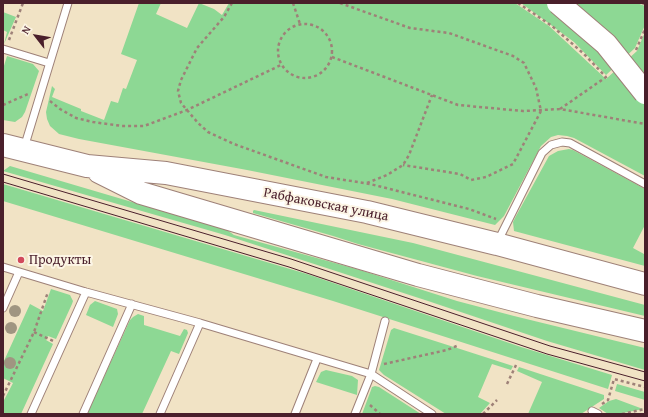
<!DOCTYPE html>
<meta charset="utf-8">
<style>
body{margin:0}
#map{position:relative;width:648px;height:417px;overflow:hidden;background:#f1e3c5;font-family:"Gentium Book Plus",serif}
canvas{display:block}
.frame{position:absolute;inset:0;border:4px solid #4a1f2b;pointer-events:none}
.north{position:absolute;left:16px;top:16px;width:40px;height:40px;-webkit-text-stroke:3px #fcf5e5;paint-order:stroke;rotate:301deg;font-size:11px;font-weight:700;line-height:16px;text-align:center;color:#4a1f2b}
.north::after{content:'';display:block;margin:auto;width:14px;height:18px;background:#4a1f2b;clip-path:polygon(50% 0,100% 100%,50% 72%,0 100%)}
</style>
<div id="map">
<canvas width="648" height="417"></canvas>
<div class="frame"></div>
<div class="north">N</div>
</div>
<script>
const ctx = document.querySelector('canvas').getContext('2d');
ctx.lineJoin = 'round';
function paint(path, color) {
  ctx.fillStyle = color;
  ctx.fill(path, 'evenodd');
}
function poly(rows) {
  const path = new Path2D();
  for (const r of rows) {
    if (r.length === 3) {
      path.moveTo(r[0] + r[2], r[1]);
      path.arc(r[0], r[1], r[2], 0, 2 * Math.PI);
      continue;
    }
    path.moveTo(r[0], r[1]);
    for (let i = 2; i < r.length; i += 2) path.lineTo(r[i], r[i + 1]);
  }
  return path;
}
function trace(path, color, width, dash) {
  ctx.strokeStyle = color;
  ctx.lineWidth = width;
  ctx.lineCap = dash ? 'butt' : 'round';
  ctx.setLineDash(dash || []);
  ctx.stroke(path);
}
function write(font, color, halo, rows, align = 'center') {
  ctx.font = font + ' "Gentium Book Plus",serif';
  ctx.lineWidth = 4;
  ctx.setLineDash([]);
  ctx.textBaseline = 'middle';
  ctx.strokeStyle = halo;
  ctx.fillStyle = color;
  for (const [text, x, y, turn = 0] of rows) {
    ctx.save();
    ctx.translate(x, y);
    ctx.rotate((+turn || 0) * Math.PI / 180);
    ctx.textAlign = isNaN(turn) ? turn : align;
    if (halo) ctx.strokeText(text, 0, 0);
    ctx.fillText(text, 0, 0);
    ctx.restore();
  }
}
paint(poly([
 [139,3,161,3,156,14,187,28,199,3,214,9,222,15,229,3,515,3,549,26,606,79,637,51,645,32,645,176,574,138,567,136,558,135,551,137,541,146,504,216,495,225,392,199,247,170,79,139,59,134,50,126,47,119,46,112,52,86,55,89,52,97,81,109,81,111,104,120,111,101,118,103,123,88,126,89,137,60,121,54],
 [521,3,637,3,645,6,645,25,635,48,606,75,574,42],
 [3,12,16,17,4,44,7,32,3,30],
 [7,56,33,64,39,71,25,112,22,117,15,122,3,120,3,69],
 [569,149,573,150,645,189,645,225,633,248,644,254,645,253,645,266,514,231,513,222,516,216,549,156,558,151],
 [10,166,227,230,234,235,360,270,457,301,514,316,645,348,645,370,547,341,428,301,225,235,3,171],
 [3,184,307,274,521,347,612,375,608,389,333,301,3,201],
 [254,210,413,243,645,305,645,316,477,276,358,244,333,236,253,213,253,211],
 [51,289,70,295,73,301,72,304,56,339,48,336,46,340,53,344,21,414,3,414,3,402,13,383,3,378,3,363,30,304,43,311],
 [95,301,117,309,118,314,113,327,86,315,90,305],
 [138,314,144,316,144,325,180,336,184,329,187,330,188,333,179,354,171,351,142,414,87,414,130,320,133,317],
 [394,328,457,348,513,366,511,370,492,364,478,397,490,403,480,414,446,414,384,375,379,370,391,330],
 [519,367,604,395,604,399,581,414,528,414,542,382,517,371],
 [326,370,352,376,358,380,357,395,316,382,321,372],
 [617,384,645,392,645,400,615,391],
 [375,386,379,387,421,414,362,414,371,390,372,387],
 [616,399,643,409,618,414,608,414,599,408,609,401]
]), '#8dd894');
const lane = poly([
 [3,49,49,63],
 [24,148,68,3],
 [498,241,542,153,551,145,562,142,570,143,645,184],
 [3,267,86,292,200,323,371,374,432,414],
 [3,308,19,272],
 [592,411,598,414],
 [31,414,86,292],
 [83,414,132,304],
 [160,414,200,323],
 [295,414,317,359],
 [355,414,371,374,385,321]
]);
const primary = poly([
 [3,145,87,166,166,173,367,212,497,244,645,284],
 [99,172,141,193,418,275,537,306,645,331]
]);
trace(lane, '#9e8178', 9);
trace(primary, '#9e8178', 24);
trace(poly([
 [232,3,224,17,197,48,181,80,178,91,181,103,198,123,208,132,234,144,326,177,370,184,469,209,496,219],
 [293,3,300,24],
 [340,3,410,28,449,33,513,56,524,63,536,88,541,111,513,164,486,177,471,180,460,174,403,165],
 [518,3,552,26,584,54,606,77],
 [642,3,645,4],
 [305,51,27],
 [9,40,23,3],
 [636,50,645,29],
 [332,57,458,105,523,111,560,109,645,124],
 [50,101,60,109,76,118,93,122,122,126,144,126,187,110,281,65],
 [3,105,28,94],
 [560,109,609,75],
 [367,183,387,175,403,165,409,155,432,95],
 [34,332,53,341],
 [384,364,447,350,459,345],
 [507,384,517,363],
 [3,396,34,332,48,292],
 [602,404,608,400,614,379,645,387],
 [370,405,380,414],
 [483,414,497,400],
 [622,414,645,409]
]), '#9e8178', 2.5, [3, 3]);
trace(lane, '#fff', 7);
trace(primary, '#fff', 22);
trace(poly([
 [3,174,291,259,550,346,645,372],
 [3,182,289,267,547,354,645,381]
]), '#4a1f2b', 1);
const primaryBridge = poly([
 [558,3,606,44,645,93]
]);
trace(primaryBridge, '#9e8178', 24, []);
trace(primaryBridge, '#fff', 22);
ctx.fillStyle = '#a09581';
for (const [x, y] of [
 [15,311],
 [11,328],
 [10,363]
]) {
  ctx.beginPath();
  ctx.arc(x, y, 6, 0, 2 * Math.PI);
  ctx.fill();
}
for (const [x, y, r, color] of [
 [21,260,4,"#d1495b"]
]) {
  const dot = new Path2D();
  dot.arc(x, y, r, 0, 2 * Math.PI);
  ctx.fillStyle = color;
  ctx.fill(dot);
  trace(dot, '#fcf5e5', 1.5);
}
write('14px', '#4a1f2b', '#fcf5e5', [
 ["Рабфаковская улица",326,205,11]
]);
write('14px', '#4a1f2b', '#fcf5e5', [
 ["Продукты",29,260]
], 'left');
</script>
